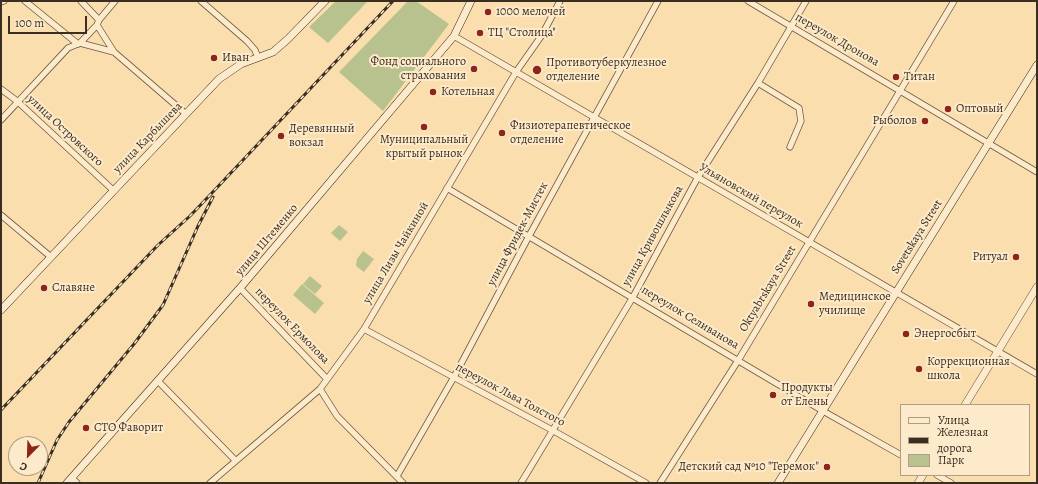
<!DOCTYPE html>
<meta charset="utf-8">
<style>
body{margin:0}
#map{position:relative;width:1038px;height:484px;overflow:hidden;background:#fbdeae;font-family:Alegreya,serif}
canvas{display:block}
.frame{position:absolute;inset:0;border:2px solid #3a2d21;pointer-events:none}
.legend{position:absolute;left:900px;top:404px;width:130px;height:72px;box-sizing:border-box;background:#fceaca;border:1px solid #ae9e86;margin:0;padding:5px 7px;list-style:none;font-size:12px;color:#3a2d21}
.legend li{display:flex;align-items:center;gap:8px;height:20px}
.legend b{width:20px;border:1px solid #ae9e86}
.north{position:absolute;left:8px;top:436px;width:40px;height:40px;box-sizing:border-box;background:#fceaca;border:1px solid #ae9e86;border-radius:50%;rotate:203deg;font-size:11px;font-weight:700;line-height:16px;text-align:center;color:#3a2d21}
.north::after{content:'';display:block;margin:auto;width:14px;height:18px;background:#8f2418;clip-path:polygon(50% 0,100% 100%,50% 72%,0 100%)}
.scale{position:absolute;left:8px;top:16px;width:79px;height:18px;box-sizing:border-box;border:2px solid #3a2d21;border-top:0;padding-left:5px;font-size:12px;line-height:14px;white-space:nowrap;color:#3a2d21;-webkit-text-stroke:3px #fceaca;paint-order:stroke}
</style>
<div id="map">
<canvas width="1038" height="484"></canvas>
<div class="frame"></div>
<ul class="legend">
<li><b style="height:5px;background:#fceaca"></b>Улица</li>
<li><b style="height:5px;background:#3a2d21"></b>Железная дорога</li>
<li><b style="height:11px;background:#b8c28f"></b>Парк</li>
</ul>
<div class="north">С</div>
<div class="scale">100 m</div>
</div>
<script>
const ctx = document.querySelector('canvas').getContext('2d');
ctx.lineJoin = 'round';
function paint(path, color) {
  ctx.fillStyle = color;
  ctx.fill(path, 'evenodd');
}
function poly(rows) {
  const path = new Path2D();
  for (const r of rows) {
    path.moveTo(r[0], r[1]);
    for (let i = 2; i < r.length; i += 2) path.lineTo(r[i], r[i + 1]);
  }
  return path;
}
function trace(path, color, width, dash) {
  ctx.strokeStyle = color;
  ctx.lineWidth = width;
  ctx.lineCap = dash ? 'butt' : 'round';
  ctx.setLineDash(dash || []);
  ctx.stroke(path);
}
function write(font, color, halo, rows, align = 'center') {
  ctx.font = font + ' Alegreya,serif';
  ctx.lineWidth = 4;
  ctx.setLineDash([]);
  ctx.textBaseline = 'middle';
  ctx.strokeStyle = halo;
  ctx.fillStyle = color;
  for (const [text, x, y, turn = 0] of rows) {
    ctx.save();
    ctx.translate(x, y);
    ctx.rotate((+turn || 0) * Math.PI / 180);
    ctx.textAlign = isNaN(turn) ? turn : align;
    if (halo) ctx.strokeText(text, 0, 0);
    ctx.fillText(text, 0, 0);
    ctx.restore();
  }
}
paint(poly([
 [336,1,368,1,328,43,309,27],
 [408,1,416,1,449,24,383,111,339,72],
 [339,225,348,232,340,241,331,233],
 [363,251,374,259,364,272,356,266,357,259],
 [310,276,322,286,315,294,303,284],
 [302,284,324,303,315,314,293,295]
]), '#b8c28f');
const minor = poly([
 [25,1,78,44],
 [81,1,99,20],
 [201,1,247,41,255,50,258,58],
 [748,1,1037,172],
 [1,2,4,1],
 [97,25,114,52],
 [454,36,1037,374],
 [80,43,114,52,186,114],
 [758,83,799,108,801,121,790,147],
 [1,89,17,101,113,190],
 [1,120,68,48,80,43,97,25,99,20,115,1],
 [447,188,823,411,901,455],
 [1,215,51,257],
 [240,288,327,379],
 [364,329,552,430,646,483],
 [158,381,235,460],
 [320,389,337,416,403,483],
 [937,475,951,483],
 [397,476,454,377,529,236,658,1],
 [72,478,77,483],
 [210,483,320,389,364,329,516,72,542,35,560,1],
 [521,483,633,297,698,177,758,83,806,1],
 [660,483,739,359,954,1]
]);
const tertiary = poly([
 [965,405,1037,287],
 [918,483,923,475]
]);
const secondary = poly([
 [1,310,219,79,241,64,273,52,288,39,325,1],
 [67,483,240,288,454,36,471,1],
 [778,483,1037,65]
]);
trace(minor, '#6a5944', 7);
trace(tertiary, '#6a5944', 8);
trace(secondary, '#3a2d21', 8);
trace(minor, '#fceaca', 5.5);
trace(tertiary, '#fceaca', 7);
trace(secondary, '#fceaca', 7);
const rail = poly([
 [1,410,158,245,190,216,210,195,393,1],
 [38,483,57,440,69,422,134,344,163,305,198,226,213,197]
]);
trace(rail, '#3a2d21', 3);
trace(rail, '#fceaca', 1.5, [4.5]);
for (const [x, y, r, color] of [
 [488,12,4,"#8f2418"],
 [480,33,4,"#8f2418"],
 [214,58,4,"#8f2418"],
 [474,69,4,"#8f2418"],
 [537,70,5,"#8f2418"],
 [896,77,4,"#8f2418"],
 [433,92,4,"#8f2418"],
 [948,109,4,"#8f2418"],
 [925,121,4,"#8f2418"],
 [424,127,4,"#8f2418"],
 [502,133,4,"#8f2418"],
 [281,136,4,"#8f2418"],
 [1016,257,4,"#8f2418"],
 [44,288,4,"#8f2418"],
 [811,304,4,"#8f2418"],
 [906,334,4,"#8f2418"],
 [919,369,4,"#8f2418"],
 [773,395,4,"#8f2418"],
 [86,428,4,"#8f2418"],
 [827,467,4,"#8f2418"]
]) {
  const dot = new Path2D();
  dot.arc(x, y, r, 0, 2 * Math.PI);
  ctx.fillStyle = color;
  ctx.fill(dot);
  trace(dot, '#fceaca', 1.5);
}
write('12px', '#3a2d21', '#fceaca', [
 ["1000 мелочей",496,12],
 ["ТЦ \"Столица\"",488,33],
 ["Иван",222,58],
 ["Фонд социального",466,62,"right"],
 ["страхования",466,76,"right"],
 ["Противотуберкулезное",546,63],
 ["отделение",546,77],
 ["Титан",904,77],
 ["Котельная",441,92],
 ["Оптовый",956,109],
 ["Рыболов",917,121,"right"],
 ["Физиотерапевтическое",510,126],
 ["отделение",510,140],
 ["Деревянный",289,129],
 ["вокзал",289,143],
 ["Муниципальный",424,140,"center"],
 ["крытый рынок",424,154,"center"],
 ["Ритуал",1008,257,"right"],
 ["Славяне",52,288],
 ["Медицинское",819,297],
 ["училище",819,311],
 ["Энергосбыт",914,334],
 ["Коррекционная",927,362],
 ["школа",927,376],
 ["Продукты",781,388],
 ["от Елены",781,402],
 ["СТО Фаворит",94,428],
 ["Детский сад №10 \"Теремок\"",819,467,"right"]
], 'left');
write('12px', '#3a2d21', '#fceaca', [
 ["переулок Дронова",837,40,30],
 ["улица Островского",65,131,43],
 ["улица Карбышева",148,138,-46],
 ["Ульяновский переулок",751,196,30],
 ["улица Фридек-Мистек",518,234,-62],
 ["улица Кривошлыкова",653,236,-61],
 ["Sovetskaya Street",917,237,-58],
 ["улица Штеменко",267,240,-50],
 ["улица Лизы Чайкиной",396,253,-59],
 ["Oktyabrskaya Street",768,289,-59],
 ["переулок Селиванова",690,318,31],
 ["переулок Ермолова",292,326,46],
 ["переулок Льва Толстого",510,395,28]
]);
</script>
